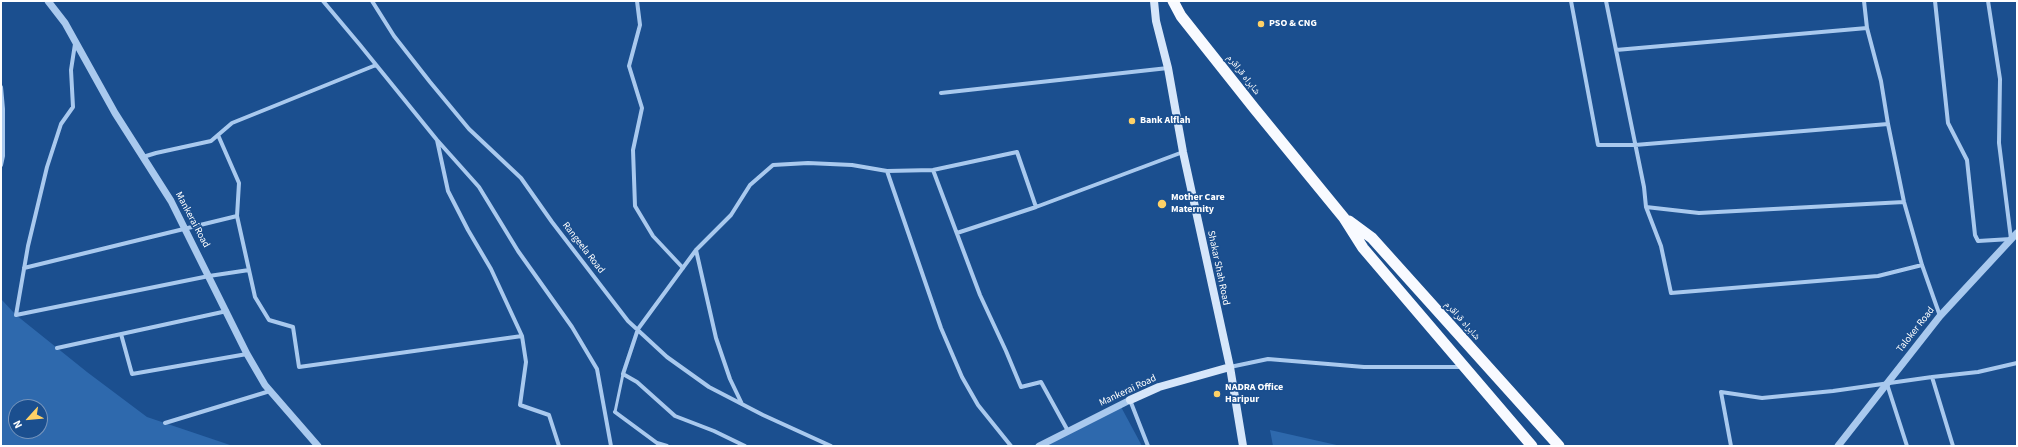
<!DOCTYPE html>
<meta charset="utf-8">
<style>
body{margin:0}
#map{position:relative;width:2018px;height:447px;overflow:hidden;background:#1b4f8f;font-family:"Source Sans 3",sans-serif}
canvas{display:block}
.frame{position:absolute;inset:0;border:2px solid #fff;pointer-events:none}
.north{position:absolute;left:8px;top:399px;width:40px;height:40px;box-sizing:border-box;background:#1b4f8f;border:1px solid #7695bc;border-radius:50%;rotate:243deg;font-size:11px;font-weight:700;line-height:16px;text-align:center;color:#fff}
.north::after{content:'';display:block;margin:auto;width:14px;height:18px;background:#ffd166;clip-path:polygon(50% 0,100% 100%,50% 72%,0 100%)}
</style>
<div id="map">
<canvas width="2018" height="447"></canvas>
<div class="frame"></div>
<div class="north">N</div>
</div>
<script>
const ctx = document.querySelector('canvas').getContext('2d');
ctx.lineJoin = 'round';
function paint(path, color) {
  ctx.fillStyle = color;
  ctx.fill(path, 'evenodd');
}
function poly(rows) {
  const path = new Path2D();
  for (const r of rows) {
    path.moveTo(r[0], r[1]);
    for (let i = 2; i < r.length; i += 2) path.lineTo(r[i], r[i + 1]);
  }
  return path;
}
function trace(path, color, width, dash) {
  ctx.strokeStyle = color;
  ctx.lineWidth = width;
  ctx.lineCap = dash ? 'butt' : 'round';
  ctx.setLineDash(dash || []);
  ctx.stroke(path);
}
function write(font, color, halo, rows, align = 'center') {
  ctx.font = font + ' "Source Sans 3","Noto Naskh Arabic",sans-serif';
  ctx.lineWidth = 3.5;
  ctx.setLineDash([]);
  ctx.textBaseline = 'middle';
  ctx.strokeStyle = halo;
  ctx.fillStyle = color;
  for (const [text, x, y, turn = 0] of rows) {
    ctx.save();
    ctx.translate(x, y);
    ctx.rotate((+turn || 0) * Math.PI / 180);
    ctx.textAlign = isNaN(turn) ? turn : align;
    if (halo) ctx.strokeText(text, 0, 0);
    ctx.fillText(text, 0, 0);
    ctx.restore();
  }
}
paint(poly([
 [1,299,16,315,87,372,147,417,233,446,1,446],
 [16,407,40,407,40,431,16,431],
 [1120,405,1142,446,1039,446],
 [1270,430,1341,446,1273,446]
]), '#2e69ad');
trace(poly([
 [615,412,623,374]
]), '#a9c9ee', 3);
trace(poly([
 [323,1,360,45,437,140,479,187,518,251,572,327,597,369,611,446],
 [372,1,394,36,430,82,469,129,521,178,552,222,628,321,667,357,709,387,763,415,831,446],
 [637,1,640,25,629,66,642,108,633,150,635,206,653,236,683,268],
 [1571,1,1598,145,1635,145,1888,124],
 [1606,1,1644,187,1646,207,1661,246,1671,293,1878,276,1922,265],
 [1864,1,1867,28,1881,81,1888,124,1904,202,1922,265,1940,316],
 [1935,1,1948,123,1967,160,1975,235,1978,241,2011,239,1999,143,2000,79,1988,1],
 [1616,50,1867,28],
 [1,87,3,109,3,156,1,165],
 [941,93,1168,68],
 [218,135,239,183,237,216],
 [143,157,156,153,211,141,232,123,376,65],
 [933,170,980,295,1006,351,1021,387,1041,382,1068,431],
 [887,171,941,328,962,377,978,405,1011,446],
 [1646,207,1699,213,1904,202],
 [957,233,1036,207,1183,152],
 [696,250,716,338,730,379,742,404],
 [24,268,237,216,249,270,209,276,16,315,28,246,47,167,61,124,73,107,71,70,75,44],
 [249,270,255,297,269,320,293,327,299,367,522,336,491,269,468,230,448,191,437,140],
 [121,334,132,374,247,354],
 [522,336,526,362,520,405,549,415,559,446],
 [57,348,227,311],
 [1230,367,1268,359,1364,367,1461,367],
 [1932,377,1953,446],
 [1887,384,1907,446],
 [1130,400,1148,446],
 [615,412,657,443,667,446],
 [165,423,270,391],
 [745,446,714,431,675,416,637,382,623,374,638,329,696,250,731,215,750,185,773,165,808,163,852,165,887,171,933,170,1017,152,1036,207],
 [1731,446,1721,392,1762,398,1833,391,1932,377,1978,372,2017,363]
]), '#a9c9ee', 4);
trace(poly([
 [48,1,65,23,115,113,171,201,247,354,265,385,318,446],
 [1039,446,1130,400],
 [1838,446,1940,316,2017,233]
]), '#a9c9ee', 7);
trace(poly([
 [1154,1,1156,21,1168,68,1183,152,1230,367,1243,446],
 [1130,400,1159,387,1230,367]
]), '#d6e6fa', 8);
trace(poly([
 [1173,1,1181,16,1254,108,1344,218,1363,248,1532,446],
 [1349,221,1372,238,1559,446]
]), '#f8faff', 11);
for (const [x, y, r, color] of [
 [1261,24,4,"#ffd166"],
 [1132,121,4,"#ffd166"],
 [1162,204,5,"#ffd166"],
 [1217,394,4,"#ffd166"]
]) {
  const dot = new Path2D();
  dot.arc(x, y, r, 0, 2 * Math.PI);
  ctx.fillStyle = color;
  ctx.fill(dot);
  trace(dot, '#1b4f8f', 1.5);
}
write('bold 10px', '#fff', '#1b4f8f', [
 ["PSO & CNG",1269,24],
 ["Bank Alflah",1140,121],
 ["Mother Care",1171,198],
 ["Maternity",1171,210],
 ["NADRA Office",1225,388],
 ["Haripur",1225,400]
], 'left');
write('10px', '#fff', '#1b4f8f', [
 ["شاہراہ قراقرم",1243,75,52],
 ["Mankerai Road",192,220,62],
 ["Rangeela Road",583,248,52],
 ["Shakar Shah Road",1218,268,78],
 ["شاہراہ قراقرم",1462,321,48],
 ["Taloker Road",1916,330,-52],
 ["Mankerai Road",1128,391,-25]
]);
</script>
